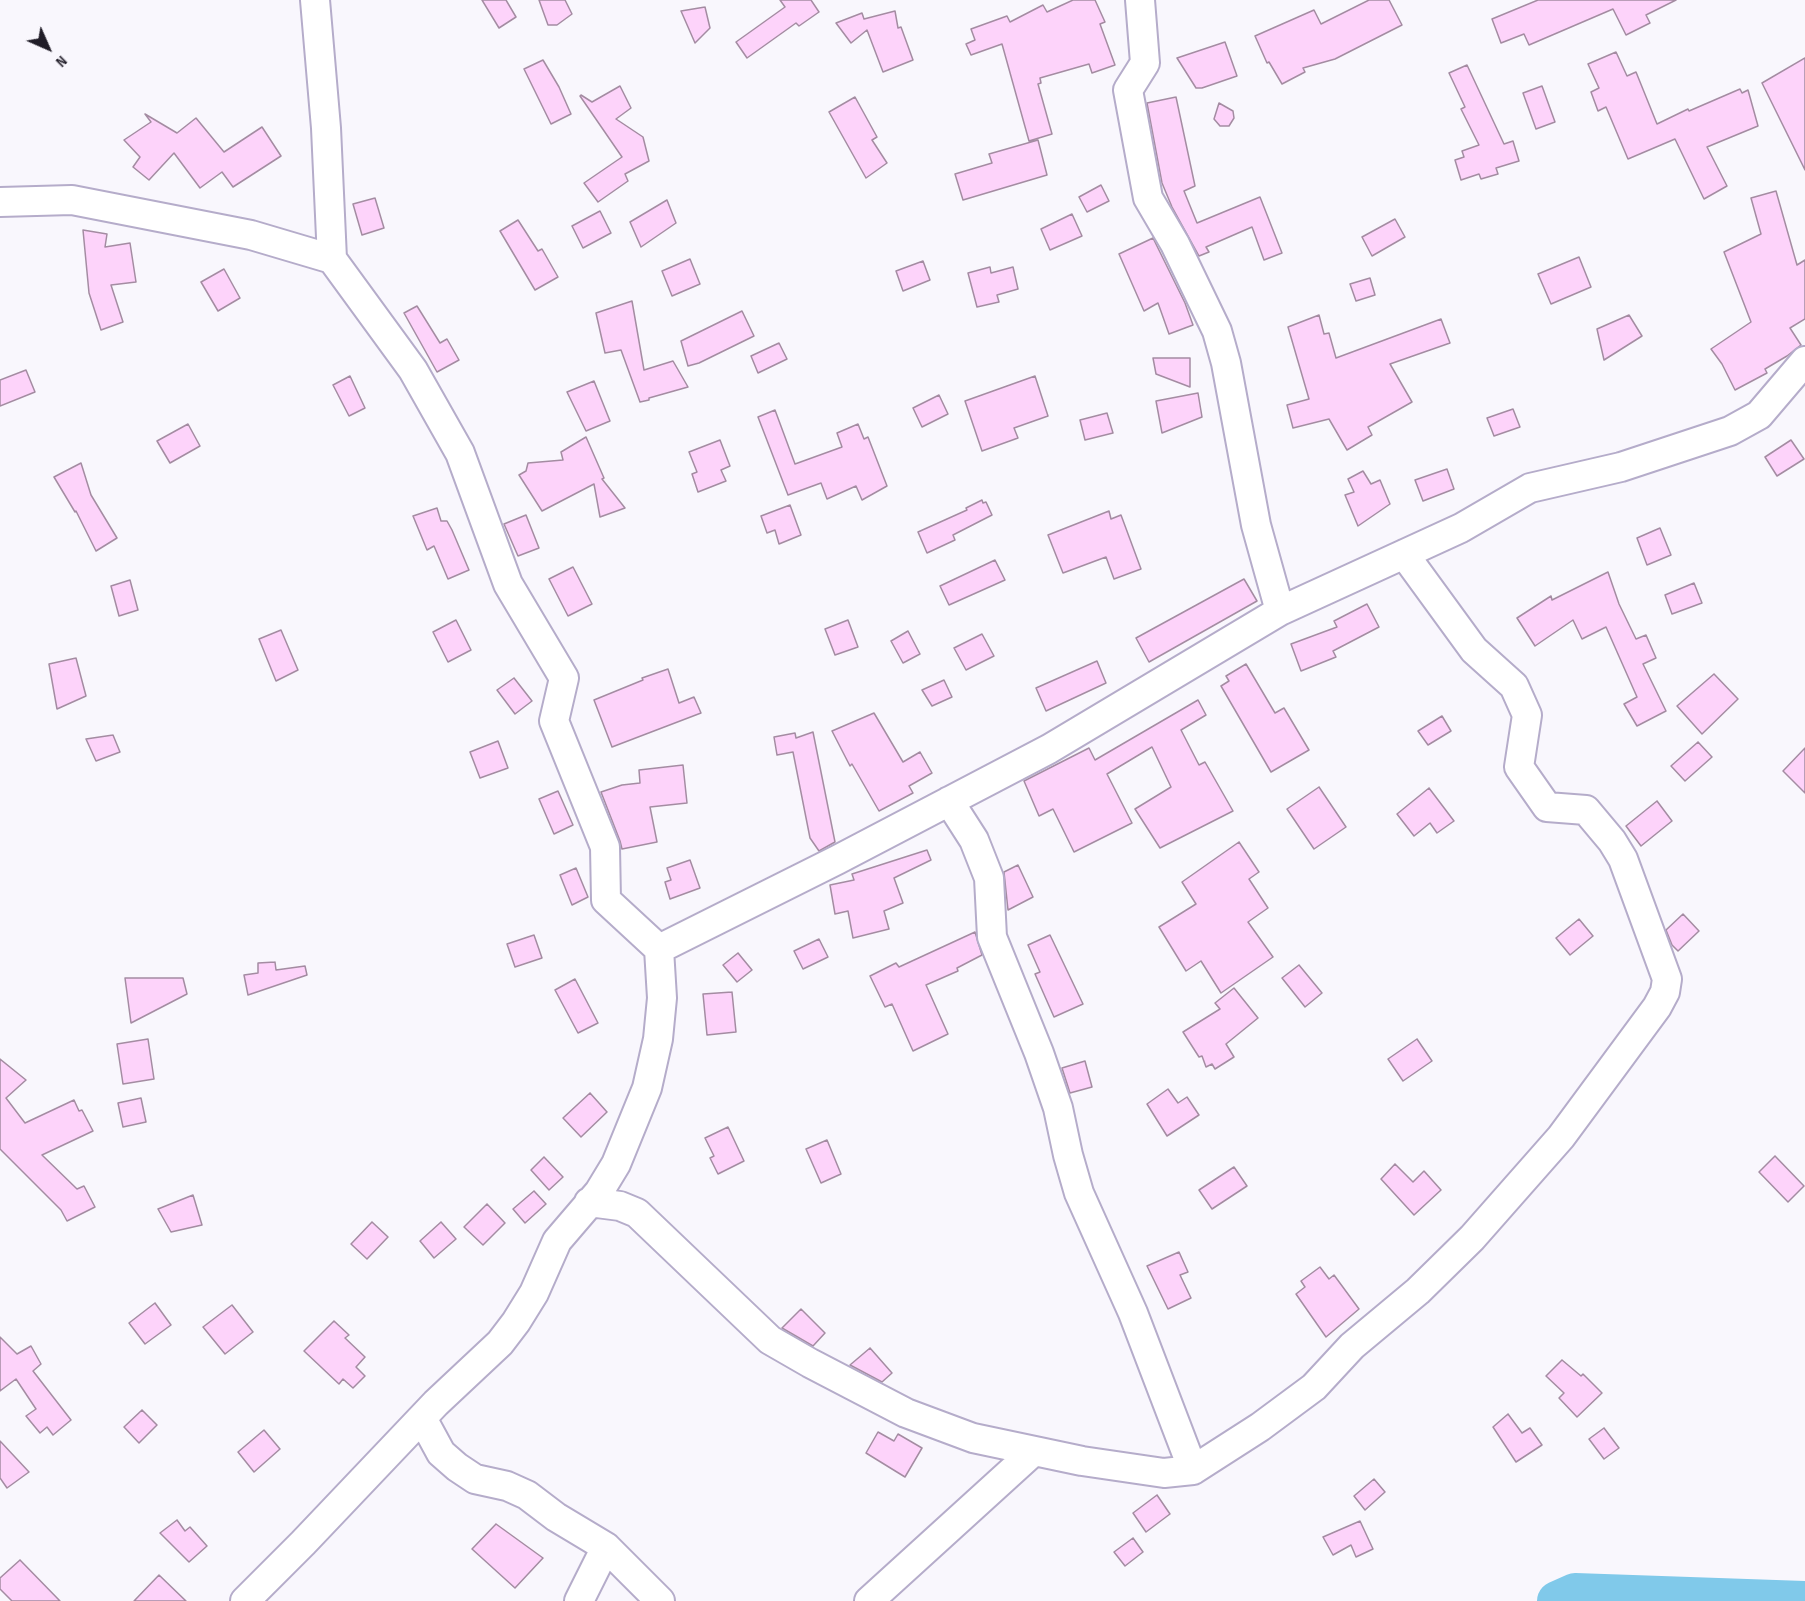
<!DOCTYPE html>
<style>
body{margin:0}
#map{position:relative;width:1805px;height:1601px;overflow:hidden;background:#f9f7fd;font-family:"Sofia Sans Condensed",sans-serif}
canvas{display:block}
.north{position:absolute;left:18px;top:18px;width:60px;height:60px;-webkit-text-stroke:4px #f9f7fd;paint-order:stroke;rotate:135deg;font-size:16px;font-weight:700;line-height:24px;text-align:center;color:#211d28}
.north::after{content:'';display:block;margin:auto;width:21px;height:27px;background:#211d28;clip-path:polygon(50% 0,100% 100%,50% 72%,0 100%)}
</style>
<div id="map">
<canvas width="1805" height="1601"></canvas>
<div class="north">N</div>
</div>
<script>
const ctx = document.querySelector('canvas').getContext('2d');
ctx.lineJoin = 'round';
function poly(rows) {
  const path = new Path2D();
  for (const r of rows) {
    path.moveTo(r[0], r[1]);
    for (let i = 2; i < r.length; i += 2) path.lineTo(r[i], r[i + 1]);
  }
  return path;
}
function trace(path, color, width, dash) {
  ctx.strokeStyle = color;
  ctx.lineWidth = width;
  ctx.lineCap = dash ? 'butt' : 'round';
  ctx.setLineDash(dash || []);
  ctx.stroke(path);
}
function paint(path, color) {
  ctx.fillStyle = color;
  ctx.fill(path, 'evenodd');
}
trace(poly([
 [1557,1601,1575,1593,1804,1601]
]), '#80c9ea', 40);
const building = poly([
 [482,0,506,0,516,17,499,28,482,0],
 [539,0,565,0,572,14,557,25,548,25,539,0],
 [780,0,811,0,819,12,799,26,796,23,747,58,736,42,785,7,780,0],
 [1073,0,1095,0,1105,22,1100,24,1115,65,1092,73,1089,64,1040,78,1041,83,1038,84,1052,134,1029,141,1002,44,971,55,966,44,975,40,971,29,1007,16,1010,22,1043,5,1047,12,1073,0],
 [1369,0,1389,0,1402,25,1335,59,1303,68,1305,72,1282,84,1269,62,1267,63,1255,36,1314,10,1321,24,1369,0],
 [1538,0,1676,0,1646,15,1650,23,1626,35,1613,9,1529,45,1524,34,1501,43,1492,19,1538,0],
 [705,7,710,28,695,43,681,11,705,7],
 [895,11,898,28,901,27,913,60,883,72,867,30,851,43,836,23,862,13,864,19,895,11],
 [1225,42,1237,76,1202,88,1196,88,1177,58,1225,42],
 [1616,52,1627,76,1636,72,1657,124,1688,109,1689,111,1740,89,1742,93,1748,90,1758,126,1707,147,1727,186,1704,199,1675,139,1628,159,1606,107,1598,111,1591,92,1599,88,1588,64,1616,52],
 [1805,58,1805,170,1762,83,1805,58],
 [543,60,559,87,571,114,551,124,524,69,543,60],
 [1467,65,1504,144,1513,141,1519,161,1496,168,1498,174,1481,179,1479,174,1461,180,1455,160,1464,157,1462,151,1479,145,1461,109,1465,107,1449,73,1467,65],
 [620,86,631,108,616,119,643,137,649,161,625,174,628,181,598,202,584,183,622,157,580,96,581,95,592,102,620,86],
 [1542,86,1555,122,1536,129,1523,93,1542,86],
 [855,97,877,137,872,140,887,163,866,178,829,112,855,97],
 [1176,97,1195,186,1184,191,1197,223,1260,197,1282,253,1264,260,1252,227,1206,247,1209,252,1199,256,1172,207,1162,183,1147,103,1176,97],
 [1219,103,1233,111,1234,118,1229,126,1220,126,1214,119,1219,103],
 [145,114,177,133,196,118,224,152,262,127,281,156,233,187,222,172,200,188,174,153,149,180,133,167,140,157,124,140,151,122,145,114],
 [1038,140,1047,175,963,200,955,174,992,163,989,154,1038,140],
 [1101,185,1109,201,1087,212,1079,197,1101,185],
 [1776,191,1797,265,1805,260,1805,319,1790,328,1801,345,1787,356,1765,369,1767,373,1735,390,1722,364,1711,349,1751,322,1724,252,1761,234,1751,198,1776,191],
 [375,198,384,228,362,235,353,204,375,198],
 [667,200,676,223,641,247,630,222,667,200],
 [600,211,611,233,583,248,572,226,600,211],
 [1072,214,1082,236,1050,250,1041,229,1072,214],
 [1395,219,1405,237,1372,256,1362,237,1395,219],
 [518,220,538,251,542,249,558,277,535,290,500,231,518,220],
 [83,230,107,234,105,247,130,243,136,282,111,285,123,322,101,330,89,293,83,230],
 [1153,238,1185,303,1193,325,1169,334,1158,303,1144,311,1119,254,1153,238],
 [1579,257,1591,287,1551,304,1538,274,1579,257],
 [690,259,700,284,672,296,662,271,690,259],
 [923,261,930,280,903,291,896,271,923,261],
 [990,267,991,273,1013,267,1018,289,997,295,999,302,977,307,968,273,990,267],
 [224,269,240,298,218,311,201,282,224,269],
 [1370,278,1375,295,1356,301,1350,284,1370,278],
 [632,301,644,370,673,361,688,387,649,398,649,400,640,402,621,350,605,353,596,313,632,301],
 [417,306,440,343,447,339,459,360,437,372,404,313,417,306],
 [742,311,754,336,699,363,688,366,681,341,742,311],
 [1319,315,1324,334,1329,333,1336,358,1441,319,1450,343,1390,364,1412,402,1368,427,1372,435,1347,450,1329,419,1293,428,1287,405,1309,399,1288,327,1319,315],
 [1629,315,1642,336,1604,360,1597,329,1629,315],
 [779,343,787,359,758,373,751,356,779,343],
 [1153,358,1190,358,1190,387,1156,374,1153,358],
 [26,370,35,392,0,406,0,380,26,370],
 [350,376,365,408,349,416,333,385,350,376],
 [1035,376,1048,416,1014,428,1018,438,982,451,965,401,1035,376],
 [594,381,610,421,586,431,567,392,594,381],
 [1198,393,1202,417,1162,433,1156,401,1198,393],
 [939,395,948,414,922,427,913,408,939,395],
 [1513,409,1520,427,1494,436,1487,418,1513,409],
 [775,410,795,464,842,447,837,433,858,424,864,439,868,437,887,486,862,500,856,486,827,499,821,483,788,495,758,417,775,410],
 [1107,413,1113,433,1085,440,1080,420,1107,413],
 [188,424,200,446,170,463,157,441,188,424],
 [586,437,604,478,602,479,625,508,600,517,594,484,542,511,519,475,526,471,528,463,563,460,561,452,586,437],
 [720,440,730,466,721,470,726,481,698,492,692,474,697,472,689,452,720,440],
 [1791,440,1804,459,1777,476,1765,457,1791,440],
 [81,463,91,495,117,538,96,551,76,511,75,512,54,477,81,463],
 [1447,469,1454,489,1423,501,1415,480,1447,469],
 [1363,471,1371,484,1380,480,1390,504,1358,526,1345,495,1354,492,1348,479,1363,471],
 [982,500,983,503,986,502,992,515,953,535,955,540,927,553,918,532,967,510,966,508,982,500],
 [790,505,801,535,779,544,775,530,767,533,761,516,790,505],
 [437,508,441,521,447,521,452,530,469,570,448,579,434,546,427,550,413,516,437,508],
 [1109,511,1111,519,1121,515,1141,569,1114,579,1106,557,1063,573,1048,535,1109,511],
 [526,515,539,548,518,556,504,524,526,515],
 [1660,528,1671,555,1647,565,1637,538,1660,528],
 [995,560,1005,580,949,605,940,586,995,560],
 [573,567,592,604,568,616,549,579,573,567],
 [1608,572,1619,604,1636,639,1646,635,1656,658,1643,664,1666,711,1637,726,1624,704,1637,697,1606,627,1582,639,1573,620,1535,646,1517,618,1551,596,1552,600,1608,572],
 [1244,579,1257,601,1149,662,1136,638,1244,579],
 [130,580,138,610,119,616,111,586,130,580],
 [1694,583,1702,603,1672,614,1665,595,1694,583],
 [1367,604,1379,627,1333,651,1336,657,1301,671,1291,644,1337,627,1334,621,1367,604],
 [456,620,471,650,448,662,433,632,456,620],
 [848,620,858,647,835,655,825,629,848,620],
 [281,630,298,670,276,681,259,639,281,630],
 [908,631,920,654,903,663,891,641,908,631],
 [982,634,994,656,966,670,954,648,982,634],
 [76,658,86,696,57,709,49,664,76,658],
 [1097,661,1106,683,1046,711,1036,688,1097,661],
 [1246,664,1275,713,1284,708,1309,750,1271,772,1221,686,1229,681,1226,676,1246,664],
 [668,669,679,703,694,697,701,713,612,747,594,700,643,680,642,678,668,669],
 [1714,674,1738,699,1702,734,1677,706,1714,674],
 [514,678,532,701,515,714,497,690,514,678],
 [944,680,952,697,932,706,922,690,944,680],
 [1198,700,1206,715,1181,730,1199,765,1205,762,1233,811,1160,848,1135,809,1171,787,1152,747,1107,774,1132,823,1074,852,1053,809,1039,816,1024,781,1089,748,1095,760,1198,700],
 [874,713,903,762,920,752,932,773,909,786,913,793,879,811,852,764,850,766,832,731,874,713],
 [1442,716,1451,731,1428,745,1418,731,1442,716],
 [813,732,835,842,819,851,810,838,793,752,777,755,774,737,795,733,796,738,813,732],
 [113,735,120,752,96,761,86,739,113,735],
 [498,741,508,768,480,778,470,752,498,741],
 [1698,742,1712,757,1685,781,1671,766,1698,742],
 [1805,748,1805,793,1783,771,1805,748],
 [683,765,687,803,650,807,657,842,622,849,620,841,601,792,622,785,640,783,639,770,683,765],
 [1319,787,1346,827,1314,849,1287,809,1319,787],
 [1429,788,1454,821,1437,833,1430,823,1414,836,1397,814,1429,788],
 [558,791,573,825,554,834,539,799,558,791],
 [1657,801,1672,821,1641,846,1626,826,1657,801],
 [1239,842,1259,872,1249,879,1268,908,1248,922,1273,957,1221,993,1201,961,1186,971,1159,927,1196,904,1182,882,1239,842],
 [927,850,931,860,894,878,903,903,884,911,889,929,853,938,848,911,835,914,830,885,854,880,852,874,927,850],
 [690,860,700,888,670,899,665,882,671,880,667,868,690,860],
 [1018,865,1033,897,1008,910,1004,872,1018,865],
 [576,868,588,897,572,905,560,875,576,868],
 [1683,914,1699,931,1678,951,1672,945,1666,930,1683,914],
 [1579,919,1593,936,1570,955,1556,938,1579,919],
 [975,932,982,955,957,968,958,971,926,985,948,1034,913,1051,892,1004,885,1007,870,976,896,963,899,967,975,932],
 [534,935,542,958,515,967,507,944,534,935],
 [1050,935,1083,1004,1054,1017,1035,974,1040,972,1028,945,1050,935],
 [819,939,828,957,803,969,794,951,819,939],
 [738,953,752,970,737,982,723,965,738,953],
 [275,962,276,970,305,966,307,975,248,995,244,975,258,973,258,963,275,962],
 [1299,965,1322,993,1305,1007,1282,978,1299,965],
 [125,978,183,978,187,994,131,1023,125,978],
 [575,979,598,1023,578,1033,555,990,575,979],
 [1234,988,1258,1018,1226,1044,1234,1057,1215,1069,1212,1064,1206,1067,1202,1056,1199,1057,1183,1032,1220,1009,1215,1003,1234,988],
 [732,992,736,1032,707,1035,703,994,732,992],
 [148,1039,154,1079,123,1084,117,1044,148,1039],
 [1417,1039,1432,1061,1403,1081,1388,1059,1417,1039],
 [0,1059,26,1080,6,1098,25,1123,74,1100,79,1111,82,1110,93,1131,42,1155,77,1189,84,1186,95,1207,67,1221,61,1210,0,1149,0,1059],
 [1085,1061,1092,1087,1070,1093,1062,1068,1085,1061],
 [1168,1089,1178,1103,1187,1097,1199,1115,1167,1136,1147,1104,1168,1089],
 [590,1093,607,1112,581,1137,563,1118,590,1093],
 [141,1098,146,1122,123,1127,118,1103,141,1098],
 [728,1127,744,1161,718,1174,710,1158,714,1156,705,1138,728,1127],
 [827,1140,841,1174,821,1183,806,1149,827,1140],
 [1775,1156,1804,1186,1788,1202,1759,1172,1775,1156],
 [544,1157,563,1177,549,1190,531,1170,544,1157],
 [1395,1164,1413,1182,1424,1171,1441,1190,1414,1215,1381,1179,1395,1164],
 [1234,1167,1247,1186,1212,1209,1199,1190,1234,1167],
 [534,1191,546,1204,525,1223,513,1209,534,1191],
 [193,1195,202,1225,171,1232,158,1209,193,1195],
 [487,1204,505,1223,483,1245,464,1227,487,1204],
 [372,1222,388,1237,367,1259,351,1244,372,1222],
 [441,1222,456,1239,434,1258,420,1241,441,1222],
 [1179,1252,1188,1272,1180,1275,1191,1298,1168,1309,1147,1266,1179,1252],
 [1320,1267,1329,1279,1334,1275,1359,1309,1326,1337,1296,1294,1305,1287,1301,1281,1320,1267],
 [155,1303,171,1325,145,1344,129,1323,155,1303],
 [232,1305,253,1332,225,1354,203,1327,232,1305],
 [801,1309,825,1333,813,1346,782,1328,801,1309],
 [334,1321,349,1335,345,1338,365,1357,356,1367,365,1376,353,1388,343,1379,339,1384,304,1351,334,1321],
 [0,1337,17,1354,31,1346,41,1364,33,1371,71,1420,53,1435,47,1427,40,1433,26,1416,36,1409,16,1379,0,1391,0,1337],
 [870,1348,892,1373,882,1382,850,1365,870,1348],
 [1562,1360,1581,1376,1583,1374,1602,1393,1577,1417,1559,1398,1564,1393,1546,1376,1562,1360],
 [142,1410,157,1425,139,1443,124,1427,142,1410],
 [1508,1414,1522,1433,1530,1428,1542,1445,1516,1462,1493,1427,1508,1414],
 [1604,1428,1619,1448,1604,1459,1589,1439,1604,1428],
 [264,1430,280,1449,254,1472,238,1452,264,1430],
 [878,1432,894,1441,898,1434,922,1448,905,1477,866,1453,878,1432],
 [0,1441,29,1472,7,1488,0,1478,0,1441],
 [1374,1479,1385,1492,1365,1510,1354,1496,1374,1479],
 [1157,1495,1170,1514,1146,1532,1133,1513,1157,1495],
 [177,1520,185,1531,190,1527,207,1546,189,1562,160,1533,177,1520],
 [1360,1521,1373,1549,1356,1557,1351,1545,1333,1555,1323,1537,1360,1521],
 [496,1524,543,1558,515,1588,472,1549,496,1524],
 [1133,1538,1143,1552,1125,1566,1114,1552,1133,1538],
 [20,1560,60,1601,12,1601,0,1589,0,1578,20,1560],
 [159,1575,186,1601,134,1601,159,1575]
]);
paint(building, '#fdd3fa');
trace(building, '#a48ca2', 1.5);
const minor = poly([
 [0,202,72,200,251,235,332,259],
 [1280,611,1461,528,1530,488,1621,467,1730,431,1759,415,1805,361],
 [949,801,974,840,989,878,992,937,1039,1053,1058,1108,1068,1155,1079,1193,1133,1313,1193,1470],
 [659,949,837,860,1049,749,1280,611,1256,525,1226,363,1217,331,1175,244,1148,198,1128,90,1145,63,1140,0],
 [589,1202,620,1206,637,1213,770,1340,810,1363,906,1413,973,1438,1082,1461,1164,1473,1193,1470,1260,1427,1314,1387,1352,1346,1418,1291,1472,1238,1561,1137,1657,1007,1665,992,1667,979,1623,859,1612,841,1586,810,1547,807,1519,767,1527,715,1514,686,1474,650,1404,554],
 [422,1418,441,1453,457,1467,475,1479,507,1486,527,1495,556,1517,606,1547,579,1601],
 [606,1547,660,1601],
 [245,1601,303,1543,436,1403,500,1343,516,1322,534,1293,557,1241,599,1192,616,1164,647,1088,658,1039,662,998,659,949,606,900,605,847,554,721,564,678,508,584,460,453,413,370,332,259,326,128,315,0],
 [869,1601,1034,1451]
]);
trace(minor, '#b5acca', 32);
trace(minor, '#fff', 28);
</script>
